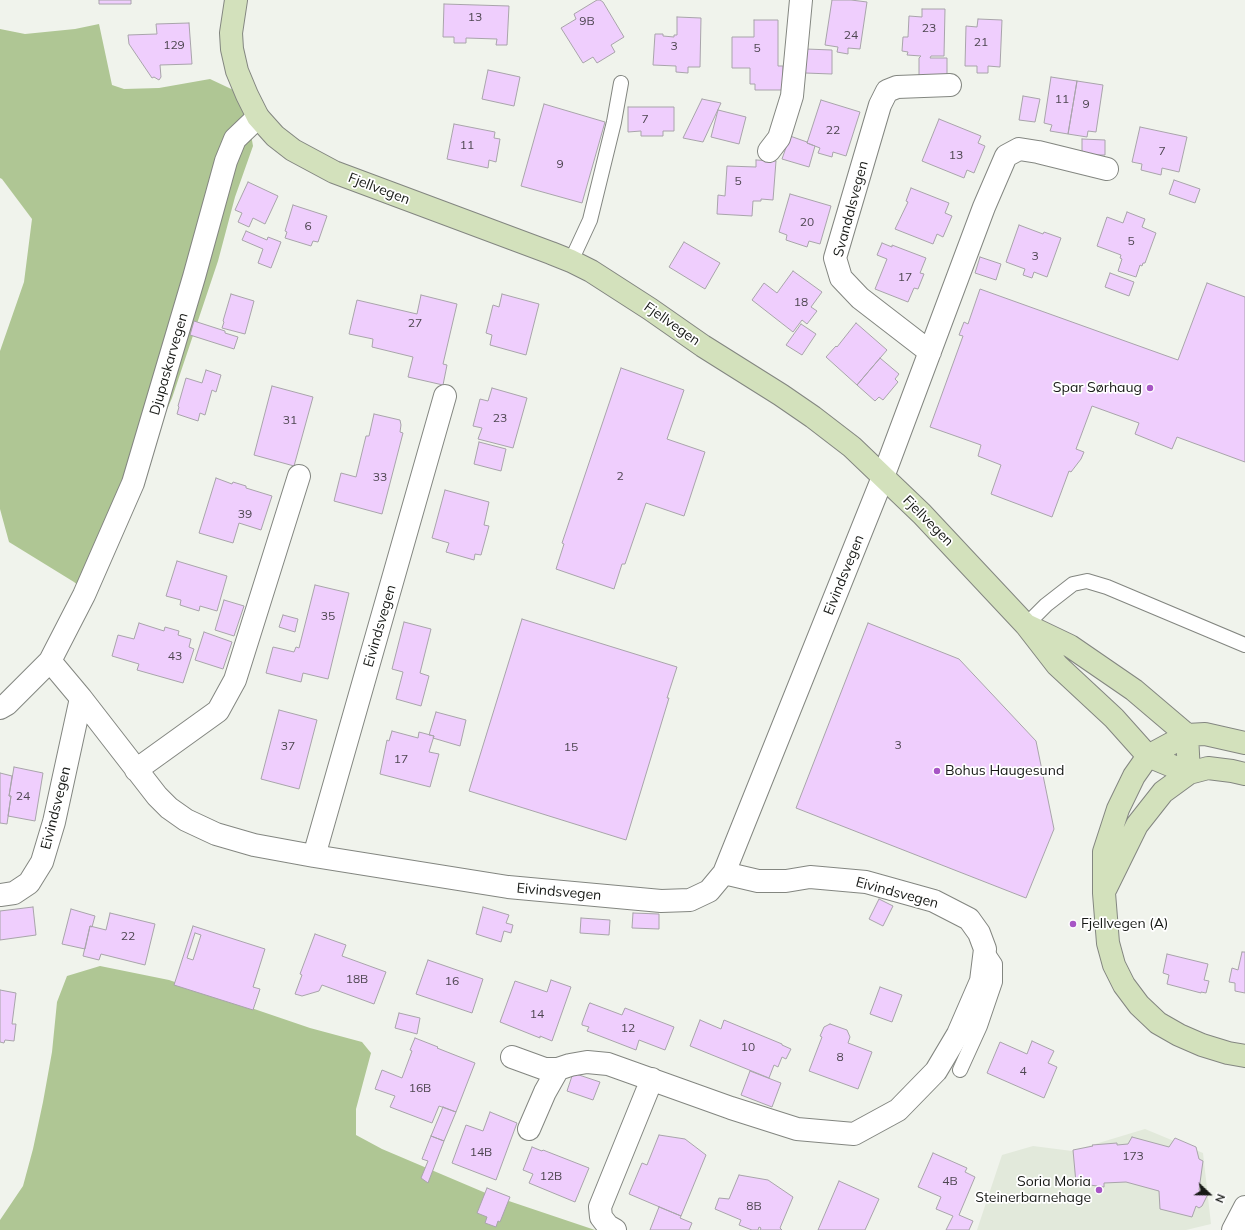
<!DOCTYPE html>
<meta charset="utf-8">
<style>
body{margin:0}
#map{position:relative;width:1245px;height:1230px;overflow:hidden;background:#f0f3ec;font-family:Mulish,sans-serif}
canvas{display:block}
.north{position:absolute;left:1189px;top:1174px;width:40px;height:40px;-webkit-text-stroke:3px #fff;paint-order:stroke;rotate:112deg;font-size:11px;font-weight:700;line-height:16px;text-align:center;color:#171916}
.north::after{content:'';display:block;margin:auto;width:14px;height:18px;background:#171916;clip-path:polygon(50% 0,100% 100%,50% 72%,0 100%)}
</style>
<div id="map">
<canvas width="1245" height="1230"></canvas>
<div class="north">N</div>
</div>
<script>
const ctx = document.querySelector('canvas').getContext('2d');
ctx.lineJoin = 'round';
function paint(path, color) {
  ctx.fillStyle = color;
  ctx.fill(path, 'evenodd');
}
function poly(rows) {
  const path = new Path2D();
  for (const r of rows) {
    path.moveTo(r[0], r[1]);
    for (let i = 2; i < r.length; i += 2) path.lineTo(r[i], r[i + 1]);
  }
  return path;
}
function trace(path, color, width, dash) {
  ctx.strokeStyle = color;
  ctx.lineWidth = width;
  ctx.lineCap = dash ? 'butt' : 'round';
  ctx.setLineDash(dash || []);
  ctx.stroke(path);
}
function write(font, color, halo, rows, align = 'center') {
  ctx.font = font + ' Mulish,sans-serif';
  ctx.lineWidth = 3.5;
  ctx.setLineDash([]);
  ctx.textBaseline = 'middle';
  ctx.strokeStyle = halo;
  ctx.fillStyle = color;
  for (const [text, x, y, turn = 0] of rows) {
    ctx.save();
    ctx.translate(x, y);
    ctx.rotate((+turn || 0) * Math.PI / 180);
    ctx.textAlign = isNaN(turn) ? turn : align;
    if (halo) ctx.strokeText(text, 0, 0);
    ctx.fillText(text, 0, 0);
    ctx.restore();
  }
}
paint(poly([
 [1145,1129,1203,1153,1211,1224,1186,1230,977,1230,1002,1155,1033,1146,1072,1151]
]), '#e2e9db');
paint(poly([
 [99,24,112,85,124,89,159,88,210,79,244,95,253,146,235,197,218,261,172,398,128,499,84,590,74,582,9,542,0,509,0,351,24,282,32,219,2,179,0,178,0,29,25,34,75,29],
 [100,966,169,980,310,1028,362,1042,371,1053,356,1109,356,1135,382,1149,488,1194,595,1230,0,1230,0,1220,23,1186,33,1149,43,1102,52,1052,57,1002,67,976]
]), '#afc694');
const building = poly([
 [99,0,131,0,131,4,99,4,99,0],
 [597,0,600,0,603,2,624,37,611,45,615,52,597,63,593,57,583,63,561,28,576,19,574,14,597,0],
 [832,0,851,0,867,2,860,49,848,48,848,54,837,52,838,47,825,45,832,0],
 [444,4,509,6,507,45,496,45,497,39,466,38,466,43,454,43,454,37,443,37,444,4],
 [922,9,945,9,944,56,931,56,930,58,947,58,947,76,919,76,919,58,921,56,907,55,908,52,902,51,903,37,908,37,909,16,922,17,922,9],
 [677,17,701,18,700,67,688,67,688,73,676,72,676,66,653,65,655,34,663,34,663,36,674,37,674,35,677,35,677,17],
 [978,19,1002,20,1000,67,988,66,988,73,977,73,977,66,965,66,966,26,977,27,978,19],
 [754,20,778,20,778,66,783,66,783,90,755,90,755,84,750,84,750,68,732,68,732,37,754,37,754,20],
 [189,23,192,64,160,65,161,77,159,80,154,77,152,78,129,44,128,35,157,34,156,24,189,23],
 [806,49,832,50,832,74,805,73,806,49],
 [488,70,520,77,514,106,482,99,488,70],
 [1051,77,1077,81,1068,134,1050,131,1052,125,1044,123,1051,77],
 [1077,81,1103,85,1096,132,1088,131,1087,137,1068,134,1077,81],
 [1023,96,1040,99,1035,122,1019,120,1023,96],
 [702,99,721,103,703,142,683,138,702,99],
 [821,100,860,112,846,156,833,152,832,157,818,153,820,148,807,143,821,100],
 [544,104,605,122,582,203,521,186,544,104],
 [628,107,674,107,674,131,663,131,663,136,641,136,641,131,628,132,628,107],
 [718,110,746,117,739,144,711,137,718,110],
 [939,119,981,136,978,143,985,146,974,173,967,170,964,178,922,161,939,119],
 [454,124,495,132,494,138,500,139,496,162,489,160,488,168,447,159,454,124],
 [1140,127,1187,137,1179,172,1162,168,1161,175,1141,170,1142,164,1132,162,1140,127],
 [790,136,807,142,807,143,815,146,809,167,782,159,790,136],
 [1082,139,1105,140,1105,155,1082,155,1082,139],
 [756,160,776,161,773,200,761,199,761,201,753,201,752,216,717,214,718,195,725,196,727,166,756,167,756,160],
 [1174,180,1200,189,1195,203,1169,194,1174,180],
 [248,182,278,196,265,224,253,218,249,227,238,222,242,213,235,210,248,182],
 [911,188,949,203,945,213,952,216,943,237,937,234,933,244,895,229,908,202,906,201,911,188],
 [790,194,831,206,820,244,809,241,807,247,786,240,787,235,779,232,790,194],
 [293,205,327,216,318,242,313,241,311,246,285,238,287,232,285,231,293,205],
 [1127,212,1145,219,1142,227,1156,233,1145,263,1143,263,1142,266,1140,265,1136,277,1118,271,1122,259,1120,258,1121,255,1097,246,1107,217,1123,223,1127,212],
 [1019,225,1043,234,1044,232,1061,238,1047,277,1034,272,1032,278,1023,275,1025,269,1006,262,1019,225],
 [246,231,267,240,268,237,281,242,271,268,258,263,263,249,242,240,246,231],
 [684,242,720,263,705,289,669,267,684,242],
 [882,243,892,247,892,245,926,258,920,273,924,274,918,289,914,288,908,302,875,289,887,259,877,255,882,243],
 [980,257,1001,264,996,280,975,273,980,257],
 [793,271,822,292,811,307,817,311,807,324,802,320,793,332,752,300,764,283,777,293,793,271],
 [1110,273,1134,282,1129,296,1105,287,1110,273],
 [1207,283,1245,297,1245,462,1177,437,1172,449,1135,434,1139,423,1092,406,1076,449,1084,452,1081,459,1071,472,1069,471,1052,517,991,494,1001,465,978,456,981,445,930,427,963,336,959,335,964,322,968,324,980,289,1178,360,1207,283],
 [231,294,254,301,245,334,222,328,224,322,223,321,231,294],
 [502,294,539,304,526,355,490,345,492,335,486,333,493,305,499,307,502,294],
 [421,295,457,304,443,364,447,365,443,385,408,377,413,357,372,347,373,339,349,334,357,300,417,314,421,295],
 [194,321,225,331,225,333,238,337,234,349,190,335,194,321],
 [856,323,887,350,857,385,826,357,836,346,837,347,856,323],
 [801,324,816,334,802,355,786,345,801,324],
 [880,358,899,374,895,379,898,382,883,400,879,397,875,401,857,385,880,358],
 [621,368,684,390,667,439,705,452,684,516,646,503,625,564,622,564,614,589,556,569,564,544,562,543,621,368],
 [206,370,221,375,216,392,212,390,205,415,200,413,198,421,177,414,179,407,178,406,186,378,202,383,206,370],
 [272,386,313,397,294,466,254,455,272,386],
 [492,388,527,398,513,448,478,439,482,428,473,426,480,399,488,401,492,388],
 [374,414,400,420,401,425,400,432,403,433,382,514,334,501,341,473,356,477,366,436,369,436,374,414],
 [479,442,506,449,501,471,474,464,479,442],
 [216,478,232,484,233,482,246,486,246,488,272,496,261,530,239,523,233,543,199,533,216,478],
 [445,490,489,502,484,525,489,526,481,555,475,554,474,560,446,552,449,543,432,538,445,490],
 [177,561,227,576,217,611,200,606,199,611,180,605,181,600,166,596,177,561],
 [315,585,349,593,328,679,303,673,301,682,266,673,273,647,294,652,296,647,299,648,315,585],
 [224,600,244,606,234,636,215,630,224,600],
 [283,615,298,619,295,632,279,627,283,615],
 [522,619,677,667,667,698,669,698,626,840,469,791,522,619],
 [404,622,431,629,420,673,429,676,421,706,396,699,403,672,392,669,404,622],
 [139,623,164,631,165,627,179,631,178,635,191,639,189,647,194,649,183,683,137,670,139,664,112,656,118,635,134,639,139,623],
 [868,623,959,659,1036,741,1054,829,1026,898,796,808,868,623],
 [204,632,232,642,223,669,195,660,204,632],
 [279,710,317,720,299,789,261,779,279,710],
 [436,712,466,720,460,746,433,738,434,736,429,735,436,712],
 [392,731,418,738,419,732,434,736,429,752,439,754,430,787,380,774,387,740,389,741,392,731],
 [14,767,43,773,35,821,8,816,11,796,9,796,14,767],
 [0,773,12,776,9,796,11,796,7,824,0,823,0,773],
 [879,899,893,906,883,926,869,919,879,899],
 [33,907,36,935,0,940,0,911,33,907],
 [483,907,509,915,506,923,513,925,511,933,504,931,501,942,476,934,483,907],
 [71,909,95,916,92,927,90,926,85,949,62,944,71,909],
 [110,913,155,924,145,965,101,954,99,960,83,956,90,926,106,930,110,913],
 [633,913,659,914,659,929,632,928,633,913],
 [581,918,610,920,609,935,580,933,581,918],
 [193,926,265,949,253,987,260,989,253,1010,174,985,193,926],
 [195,933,201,935,193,960,187,958,195,933],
 [315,934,346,945,342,956,386,972,374,1004,322,985,319,991,302,996,295,994,302,975,300,974,315,934],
 [1242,952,1245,952,1245,993,1235,991,1235,983,1229,982,1232,968,1238,970,1242,952],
 [1167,954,1208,964,1204,980,1209,981,1206,993,1201,992,1201,993,1167,984,1169,975,1163,973,1167,954],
 [428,960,483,979,472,1013,416,994,428,960],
 [551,980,571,987,552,1041,540,1036,540,1038,500,1022,515,981,547,992,551,980],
 [880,987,902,995,892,1022,870,1014,880,987],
 [0,990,16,993,12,1024,16,1024,14,1041,5,1040,4,1043,0,1042,0,990],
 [590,1003,622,1015,625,1008,674,1027,665,1050,639,1040,636,1050,587,1031,589,1027,582,1025,582,1023,589,1004,590,1003],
 [399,1013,420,1018,417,1034,395,1028,399,1013],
 [700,1020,721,1029,724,1020,782,1044,782,1045,791,1049,786,1059,782,1057,778,1067,774,1065,769,1078,690,1046,700,1020],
 [830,1024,847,1030,850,1037,848,1043,872,1052,858,1089,809,1071,822,1037,820,1036,824,1027,830,1024],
 [415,1038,438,1047,437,1048,475,1063,456,1112,439,1106,432,1123,390,1107,395,1096,375,1089,382,1070,402,1078,412,1051,410,1050,415,1038],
 [1032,1041,1054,1051,1048,1063,1057,1067,1044,1098,987,1073,1000,1042,1027,1054,1032,1041],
 [750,1071,781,1083,772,1107,741,1095,750,1071],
 [573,1073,600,1082,593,1100,567,1091,573,1073],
 [443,1107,456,1112,444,1141,431,1136,443,1107],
 [490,1112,517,1123,496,1180,452,1163,466,1125,483,1131,490,1112],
 [659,1135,685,1139,706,1155,681,1216,629,1194,642,1163,647,1165,659,1135],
 [431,1136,444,1141,428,1183,421,1178,428,1161,422,1159,431,1136],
 [1132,1137,1169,1147,1175,1138,1196,1147,1199,1159,1203,1161,1199,1190,1208,1194,1202,1206,1199,1208,1196,1206,1192,1217,1160,1209,1159,1191,1126,1182,1104,1183,1104,1187,1076,1183,1073,1150,1093,1146,1092,1145,1117,1143,1117,1145,1128,1144,1132,1137],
 [532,1147,542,1151,543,1150,589,1168,575,1202,529,1183,533,1174,523,1170,532,1147],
 [933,1153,967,1168,965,1172,975,1177,959,1215,973,1221,969,1230,946,1230,953,1216,936,1209,941,1197,918,1187,933,1153],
 [739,1175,768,1180,793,1197,780,1228,782,1230,760,1230,761,1228,759,1227,758,1230,752,1230,739,1225,741,1220,715,1209,719,1198,729,1199,739,1175],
 [839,1181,879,1199,865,1230,818,1230,839,1181],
 [487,1188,510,1197,500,1222,498,1221,496,1227,485,1223,487,1217,477,1213,487,1188],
 [659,1207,681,1216,680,1218,692,1223,689,1230,650,1230,659,1207]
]);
paint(building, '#efcefd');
trace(building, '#a8a4aa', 1);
const service = poly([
 [571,261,590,220,614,122,621,83],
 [1026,625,1046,605,1073,584,1087,581,1107,587,1245,645],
 [960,1070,980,1026,995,982,995,964,985,949]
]);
const minor = poly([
 [769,151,779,138,792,96,801,0],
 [930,352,860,298,841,278,835,258,880,105,887,91,897,87,950,85],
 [50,661,81,698,157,796,169,808,186,820,216,834,254,845,314,856,508,887,661,901,690,900,709,891,724,873,883,477,984,207,1006,156,1019,149,1038,152,1107,169],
 [0,708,7,704,50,661,84,595,133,483,194,277,226,161,235,139,258,117],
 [136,770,218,711,235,680,299,476],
 [314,856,445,396],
 [0,895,14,893,29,883,42,862,54,822,81,698],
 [512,1057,545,1069,558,1069,570,1065,587,1062,608,1064,731,1108,797,1129,854,1134,898,1110,936,1071,958,1034,981,981,985,949,979,933,969,919,934,901,866,882,810,877,786,881,758,881,724,873],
 [529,1129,545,1092,558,1069],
 [615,1230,608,1226,601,1217,600,1207,652,1079],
 [1233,1230,1245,1207]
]);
const secondary = poly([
 [236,0,231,33,232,49,237,71,247,95,258,117,275,136,293,150,334,172,551,253,571,261,591,271,650,309,703,346,781,395,813,417,852,447,922,514,1026,625,1057,665,1114,718,1148,756,1189,773,1187,735,1134,690,1070,646,1026,625],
 [1245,743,1205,734,1187,735,1148,756,1134,776,1118,809,1104,852,1104,893,1108,943,1114,965,1124,985,1139,1005,1158,1023,1179,1035,1202,1045,1228,1053,1245,1056],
 [1106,888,1137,825,1163,792,1189,773,1208,768,1232,771,1245,774]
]);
trace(service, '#838680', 16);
trace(minor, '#838680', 24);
trace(secondary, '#838680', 24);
trace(service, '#fff', 14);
trace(minor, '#fff', 22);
trace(secondary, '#d3e1bc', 22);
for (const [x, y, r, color] of [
 [1150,388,4,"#a755c5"],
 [937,771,4,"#a755c5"],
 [1073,924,4,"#a755c5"],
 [1099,1190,4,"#a755c5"]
]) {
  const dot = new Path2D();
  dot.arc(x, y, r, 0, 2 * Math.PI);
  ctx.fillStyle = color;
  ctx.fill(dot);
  trace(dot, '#fff', 1.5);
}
write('12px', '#4d4650', null, [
 ["13",475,17],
 ["9B",587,21],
 ["23",929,28],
 ["24",851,35],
 ["21",981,42],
 ["129",174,45],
 ["3",674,46],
 ["5",757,48],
 ["11",1062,99],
 ["9",1086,104],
 ["7",645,119],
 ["22",833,130],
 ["11",467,145],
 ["7",1162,151],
 ["13",956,155],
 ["9",560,164],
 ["5",738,181],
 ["20",807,222],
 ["6",308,226],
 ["5",1131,241],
 ["3",1035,256],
 ["17",905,277],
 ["18",801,302],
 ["27",415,323],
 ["23",500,418],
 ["31",290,420],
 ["2",620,476],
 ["33",380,477],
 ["39",245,514],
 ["35",328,616],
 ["43",175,656],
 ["3",898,745],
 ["37",288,746],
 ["15",571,747],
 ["17",401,759],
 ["24",23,796],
 ["22",128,936],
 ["18B",357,979],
 ["16",452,981],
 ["14",537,1014],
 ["12",628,1028],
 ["10",748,1047],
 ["8",840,1057],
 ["4",1023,1071],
 ["16B",420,1088],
 ["14B",481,1152],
 ["173",1133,1156],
 ["12B",551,1176],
 ["4B",950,1181],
 ["8B",754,1206]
]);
write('14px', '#171916', '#fff', [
 ["Fjellvegen",379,189,21],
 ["Svandalsvegen",851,209,-75],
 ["Fjellvegen",672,324,35],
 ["Djupaskarvegen",169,364,-74],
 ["Fjellvegen",928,521,45],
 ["Eivindsvegen",844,575,-68],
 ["Eivindsvegen",380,626,-74],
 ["Eivindsvegen",56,808,-76],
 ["Eivindsvegen",559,892,5],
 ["Eivindsvegen",897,893,15]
]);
write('14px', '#171916', '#fff', [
 ["Spar Sørhaug",1142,388],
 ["Bohus Haugesund",945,771,"left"],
 ["Fjellvegen (A)",1081,924,"left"],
 ["Soria Moria",1091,1182],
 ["Steinerbarnehage",1091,1198]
], 'right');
</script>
